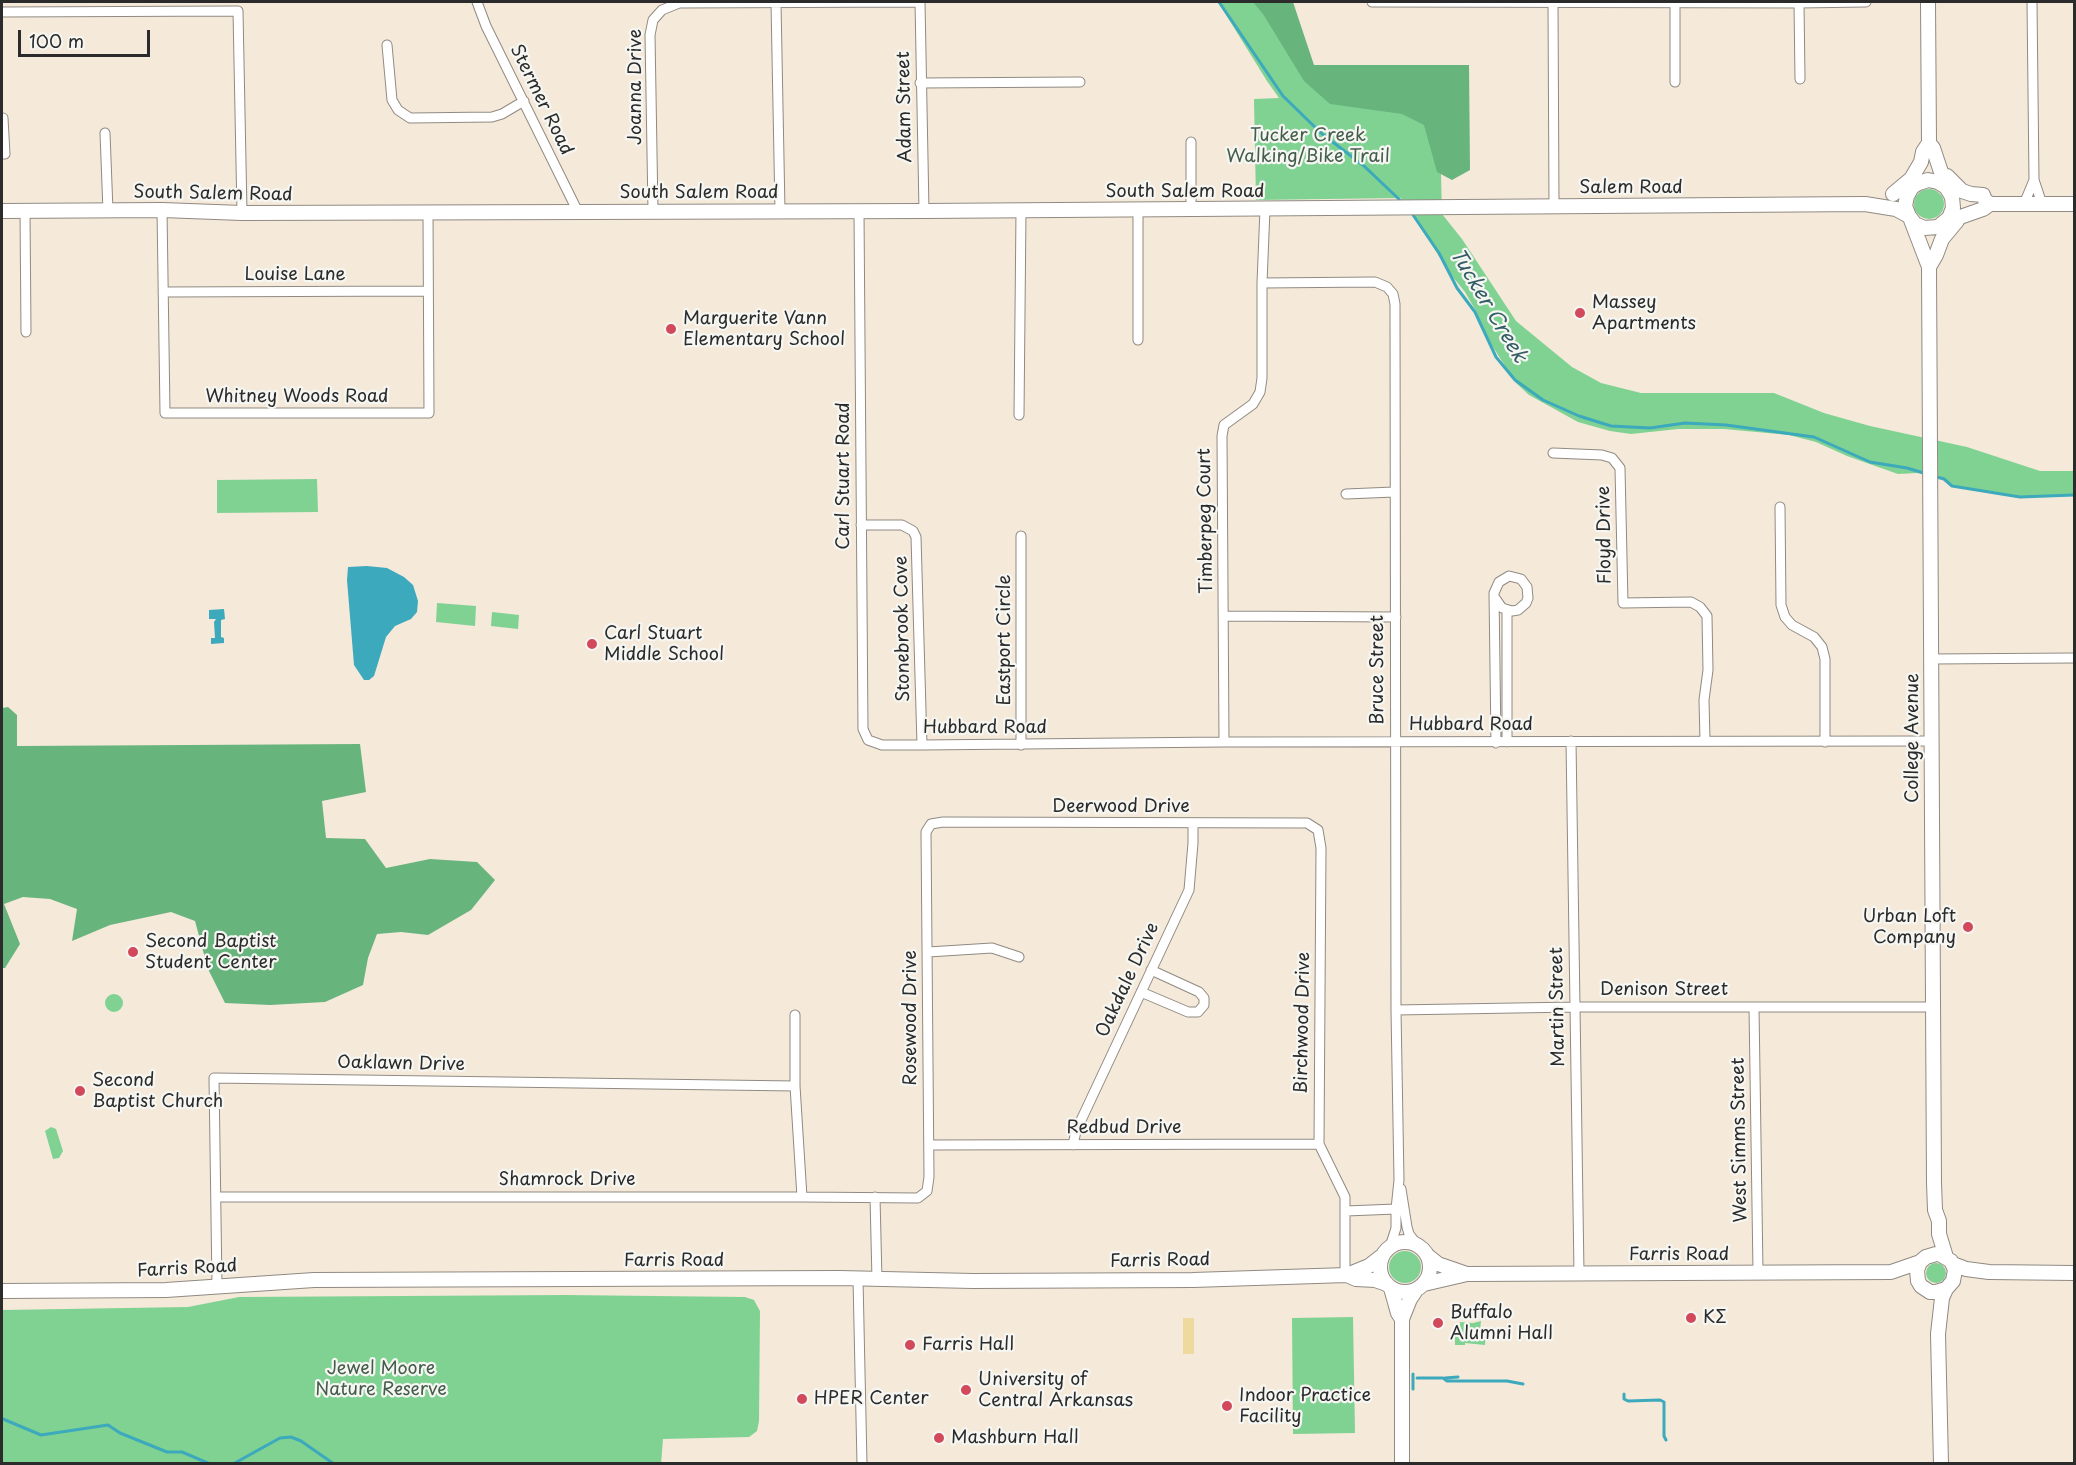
<!DOCTYPE html>
<meta charset="utf-8">
<style>
body{margin:0}
#map{position:relative;width:2076px;height:1465px;overflow:hidden;background:#f5e9da;font-family:"Playpen Sans",sans-serif}
canvas{display:block}
.frame{position:absolute;inset:0;border:3px solid #2b2b2b;pointer-events:none}
.scale{position:absolute;left:18px;top:30px;width:132px;height:27px;box-sizing:border-box;border:3px solid #2b2b2b;border-top:0;padding-left:8px;font-size:18px;line-height:21px;white-space:nowrap;color:#2b2b2b;-webkit-text-stroke:4px #f6f6f2;paint-order:stroke}
</style>
<div id="map">
<canvas width="2076" height="1465"></canvas>
<div class="frame"></div>
<div class="scale">100 m</div>
</div>
<script>
const ctx = document.querySelector('canvas').getContext('2d');
ctx.lineJoin = 'round';
function paint(path, color) {
  ctx.fillStyle = color;
  ctx.fill(path, 'evenodd');
}
function poly(rows) {
  const path = new Path2D();
  for (const r of rows) {
    if (r.length === 3) {
      path.moveTo(r[0] + r[2], r[1]);
      path.arc(r[0], r[1], r[2], 0, 2 * Math.PI);
      continue;
    }
    path.moveTo(r[0], r[1]);
    for (let i = 2; i < r.length; i += 2) path.lineTo(r[i], r[i + 1]);
  }
  return path;
}
function trace(path, color, width, dash) {
  ctx.strokeStyle = color;
  ctx.lineWidth = width;
  ctx.lineCap = dash ? 'butt' : 'round';
  ctx.setLineDash(dash || []);
  ctx.stroke(path);
}
function write(font, color, halo, rows, align = 'center') {
  ctx.font = font + ' "Playpen Sans",sans-serif';
  ctx.lineWidth = 4.5;
  ctx.setLineDash([]);
  ctx.textBaseline = 'middle';
  ctx.strokeStyle = halo;
  ctx.fillStyle = color;
  for (const [text, x, y, turn = 0] of rows) {
    ctx.save();
    ctx.translate(x, y);
    ctx.rotate((+turn || 0) * Math.PI / 180);
    ctx.textAlign = isNaN(turn) ? turn : align;
    if (halo) ctx.strokeText(text, 0, 0);
    ctx.fillText(text, 0, 0);
    ctx.restore();
  }
}
paint(poly([
 [1218,2,1264,2,1319,88,1439,98,1442,214,1462,239,1516,321,1572,367,1601,383,1641,393,1774,393,1824,413,1870,426,1967,447,2040,471,2074,471,2074,495,2020,497,1952,486,1944,479,1918,473,1898,474,1847,456,1816,442,1789,435,1724,429,1678,429,1631,434,1610,431,1578,422,1529,395,1516,383,1491,344,1476,311,1465,292,1452,276,1401,198,1256,200,1254,99,1279,98,1267,81],
 [1929,204,15],
 [317,479,318,512,217,513,217,480],
 [437,603,476,606,475,626,436,622],
 [492,612,519,615,518,629,491,626],
 [114,1003,9],
 [51,1127,56,1129,63,1151,59,1158,53,1159,45,1131],
 [1405,1267,16],
 [1936,1273,10],
 [565,1295,745,1297,754,1300,760,1311,759,1421,757,1431,749,1437,663,1439,661,1464,2,1463,2,1310,188,1307,239,1297],
 [1353,1317,1355,1433,1293,1434,1292,1318],
 [1481,1321,1480,1331,1486,1331,1485,1345,1465,1343,1465,1345,1455,1345,1455,1331,1460,1331,1460,1322,1473,1323]
]), '#80d293');
paint(poly([
 [1253,2,1293,2,1314,65,1469,65,1470,170,1452,180,1437,172,1424,125,1402,114,1330,104,1304,81,1263,14],
 [8,707,17,715,17,746,360,744,366,792,322,801,326,838,365,839,386,868,430,859,477,862,495,880,471,910,428,935,401,932,377,934,368,958,363,985,325,1002,270,1005,225,1003,208,969,195,921,171,912,110,925,72,941,77,909,50,899,23,897,4,904,20,944,5,968,2,968,2,708]
]), '#68b47d');
paint(poly([
 [1183,1318,1194,1318,1194,1354,1183,1354]
]), '#eeda9e');
paint(poly([
 [367,566,387,568,404,577,413,585,418,601,417,612,411,619,395,626,386,637,374,676,369,680,364,680,354,665,347,580,348,567],
 [224,609,225,619,221,620,221,637,224,638,224,643,211,644,211,638,215,638,214,622,216,619,209,619,209,610]
]), '#3ca9bc');
trace(poly([
 [1219,2,1283,96,1321,133,1364,166,1403,203],
 [1411,212,1439,253,1457,288,1475,312,1496,357,1515,380,1543,400,1579,416,1611,426,1650,428,1685,423,1726,425,1814,437,1870,462,1907,468,1927,474],
 [1933,476,1944,479,1952,486,2020,497,2074,495],
 [1417,1378,1443,1378,1447,1381,1507,1381,1523,1384],
 [1445,1378,1458,1377],
 [1413,1389,1413,1374],
 [1624,1394,1624,1399,1628,1401,1660,1400,1664,1402,1664,1436,1666,1440],
 [3,1419,41,1435,108,1425,120,1433,167,1452,182,1452,210,1464],
 [233,1464,280,1438,291,1437,301,1441,334,1464]
]), '#3ca9bc', 3);
const street = poly([
 [477,2,486,26,578,212],
 [920,2,924,211],
 [1372,2,1799,3,1866,2],
 [1675,2,1675,82],
 [2032,2,2034,180,2042,204],
 [776,3,780,211],
 [1553,3,1554,206],
 [1799,3,1800,79],
 [2,12,238,11,242,213],
 [387,45,392,100,398,110,410,118,492,117,502,114,524,101],
 [920,83,1080,82],
 [2,118,3,118,5,154,2,154],
 [105,133,108,211],
 [1191,142,1191,209],
 [2024,204,2034,180],
 [162,210,165,413,429,413,428,213],
 [25,211,26,332],
 [653,211,650,35,653,20,662,10,679,3,920,2],
 [859,212,863,729,868,740,882,745,922,745,1224,742,1930,741],
 [1262,283,1375,282,1387,287,1393,294,1395,304,1396,1010,1399,1180,1396,1209,1396,1228,1390,1247],
 [163,292,428,291],
 [1138,340,1138,210],
 [1019,415,1021,211],
 [1553,453,1602,455,1612,458,1620,468,1623,603,1691,602,1700,607,1707,616,1708,670,1704,700,1705,741],
 [1346,494,1394,492],
 [1780,507,1781,605,1785,617,1792,625,1814,637,1822,647,1825,659,1825,742],
 [861,525,902,525,913,531,916,537,922,745],
 [1021,536,1021,745],
 [1495,598,1502,608,1512,611,1518,610,1526,603,1528,598,1527,587,1521,579,1509,576,1499,582,1494,593,1496,743],
 [1507,610,1507,742],
 [1224,616,1396,617],
 [1932,659,2074,658],
 [1571,741,1579,1273],
 [1224,742,1222,436,1224,425,1253,404,1260,392,1262,378,1262,283,1265,209],
 [928,952,992,948,1019,957],
 [1141,992,1188,1012,1198,1012,1204,1005,1204,998,1199,992,1151,970],
 [1754,1007,1758,1272],
 [1396,1010,1575,1007,1933,1007],
 [795,1015,795,1086,802,1197],
 [929,1145,1319,1144],
 [1073,1145,1076,1131,1189,890,1193,843,1193,824],
 [1401,1189,1407,1227,1409,1234,1418,1246],
 [217,1197,802,1197,918,1198,927,1191,929,1177,926,832,931,824,943,822,1307,823,1318,830,1321,848,1319,1144,1345,1197,1345,1275],
 [875,1197,877,1280],
 [1346,1211,1396,1209],
 [858,1279,862,1464],
 [217,1286,214,1078,795,1086]
]);
const secondary = poly([
 [1929,143,1933,148,1946,187,1952,197,1953,208,1949,218,1938,227,1924,228,1915,224,1909,216,1905,206,1907,196,1912,187,1919,183,1928,180,1938,182,1946,187],
 [1947,176,1962,191,1971,194,1983,195,1985,200,1990,204],
 [1893,194,1911,179,1921,162,1923,152,1929,143,1928,2],
 [2,211,162,210,242,213,924,211,1865,204,1896,209,1909,216],
 [1911,220,1929,267,1934,1183,1935,1210,1939,1221,1939,1234,1946,1257],
 [1946,222,1983,209,1990,204,2074,204],
 [1929,267,1936,255,1942,239,1957,221],
 [1405,1267,25],
 [1428,1256,1438,1264,1467,1274],
 [1953,1264,1966,1269,1989,1272,2074,1273],
 [1347,1275,1356,1279,1375,1280,1387,1284],
 [1424,1284,1467,1274,1891,1272,1920,1262],
 [1391,1288,1398,1313,1402,1319],
 [2,1291,166,1290,314,1280,839,1278,973,1281,1193,1280,1347,1275,1369,1266,1383,1255],
 [1402,1464,1402,1319,1410,1299,1416,1290],
 [1941,1464,1938,1334,1942,1298,1946,1289,1953,1281,1955,1270,1951,1261,1941,1255,1936,1254,1926,1257,1920,1262,1917,1270,1918,1281,1921,1286,1930,1292,1936,1292,1946,1289]
]);
trace(street, '#908a82', 11);
trace(secondary, '#908a82', 16);
trace(street, '#fff', 9);
trace(secondary, '#fff', 14);
for (const [x, y, r, color] of [
 [1580,313,6,"#d1495b"],
 [671,329,6,"#d1495b"],
 [592,644,6,"#d1495b"],
 [1968,927,6,"#d1495b"],
 [133,952,6,"#d1495b"],
 [80,1091,6,"#d1495b"],
 [1691,1318,6,"#d1495b"],
 [1438,1323,6,"#d1495b"],
 [910,1345,6,"#d1495b"],
 [966,1390,6,"#d1495b"],
 [802,1399,6,"#d1495b"],
 [1227,1406,6,"#d1495b"],
 [939,1438,6,"#d1495b"]
]) {
  const dot = new Path2D();
  dot.arc(x, y, r, 0, 2 * Math.PI);
  ctx.fillStyle = color;
  ctx.fill(dot);
  trace(dot, '#f6f6f2', 2);
}
write('18px', '#2b2b2b', '#f6f6f2', [
 ["Joanna Drive",636,87,-90],
 ["Stermer Road",541,100,64],
 ["Adam Street",905,107,-91],
 ["Salem Road",1631,188],
 ["South Salem Road",1185,192],
 ["South Salem Road",699,193],
 ["South Salem Road",213,194,1],
 ["Louise Lane",295,275],
 ["Whitney Woods Road",297,397],
 ["Carl Stuart Road",844,476,-90],
 ["Timberpeg Court",1206,521,-91],
 ["Floyd Drive",1605,535,-91],
 ["Stonebrook Cove",903,629,-91],
 ["Eastport Circle",1005,640,-90],
 ["Bruce Street",1378,670,-90],
 ["Hubbard Road",1471,725],
 ["Hubbard Road",985,728],
 ["College Avenue",1913,738,-90],
 ["Deerwood Drive",1121,807],
 ["Oakdale Drive",1128,980,-65],
 ["Denison Street",1664,990],
 ["Martin Street",1558,1007,-91],
 ["Rosewood Drive",911,1018,-90],
 ["Birchwood Drive",1303,1023,-89],
 ["Oaklawn Drive",401,1064,1],
 ["Redbud Drive",1124,1128],
 ["West Simms Street",1740,1140,-91],
 ["Shamrock Drive",567,1180],
 ["Farris Road",1679,1255],
 ["Farris Road",674,1261],
 ["Farris Road",1160,1261,-1],
 ["Farris Road",187,1269,-3]
]);
write('18px', '#445d4a', '#f6f6f2', [
 ["Tucker Creek",1308,136],
 ["Walking/Bike Trail",1308,157],
 ["Jewel Moore",381,1369],
 ["Nature Reserve",381,1390]
]);
write('18px', '#2b2b2b', '#f6f6f2', [
 ["Massey",1592,303],
 ["Apartments",1592,324],
 ["Marguerite Vann",683,319],
 ["Elementary School",683,340],
 ["Carl Stuart",604,634],
 ["Middle School",604,655],
 ["Urban Loft",1956,917,"right"],
 ["Company",1956,938,"right"],
 ["Second Baptist",145,942],
 ["Student Center",145,963],
 ["Second",92,1081],
 ["Baptist Church",92,1102],
 ["Buffalo",1450,1313],
 ["Alumni Hall",1450,1334],
 ["KΣ",1703,1318],
 ["Farris Hall",922,1345],
 ["University of",978,1380],
 ["Central Arkansas",978,1401],
 ["Indoor Practice",1239,1396],
 ["Facility",1239,1417],
 ["HPER Center",814,1399],
 ["Mashburn Hall",951,1438]
], 'left');
write('italic 20px', '#325d65', '#f6f6f2', [
 ["Tucker Creek",1488,306,59]
]);
</script>
